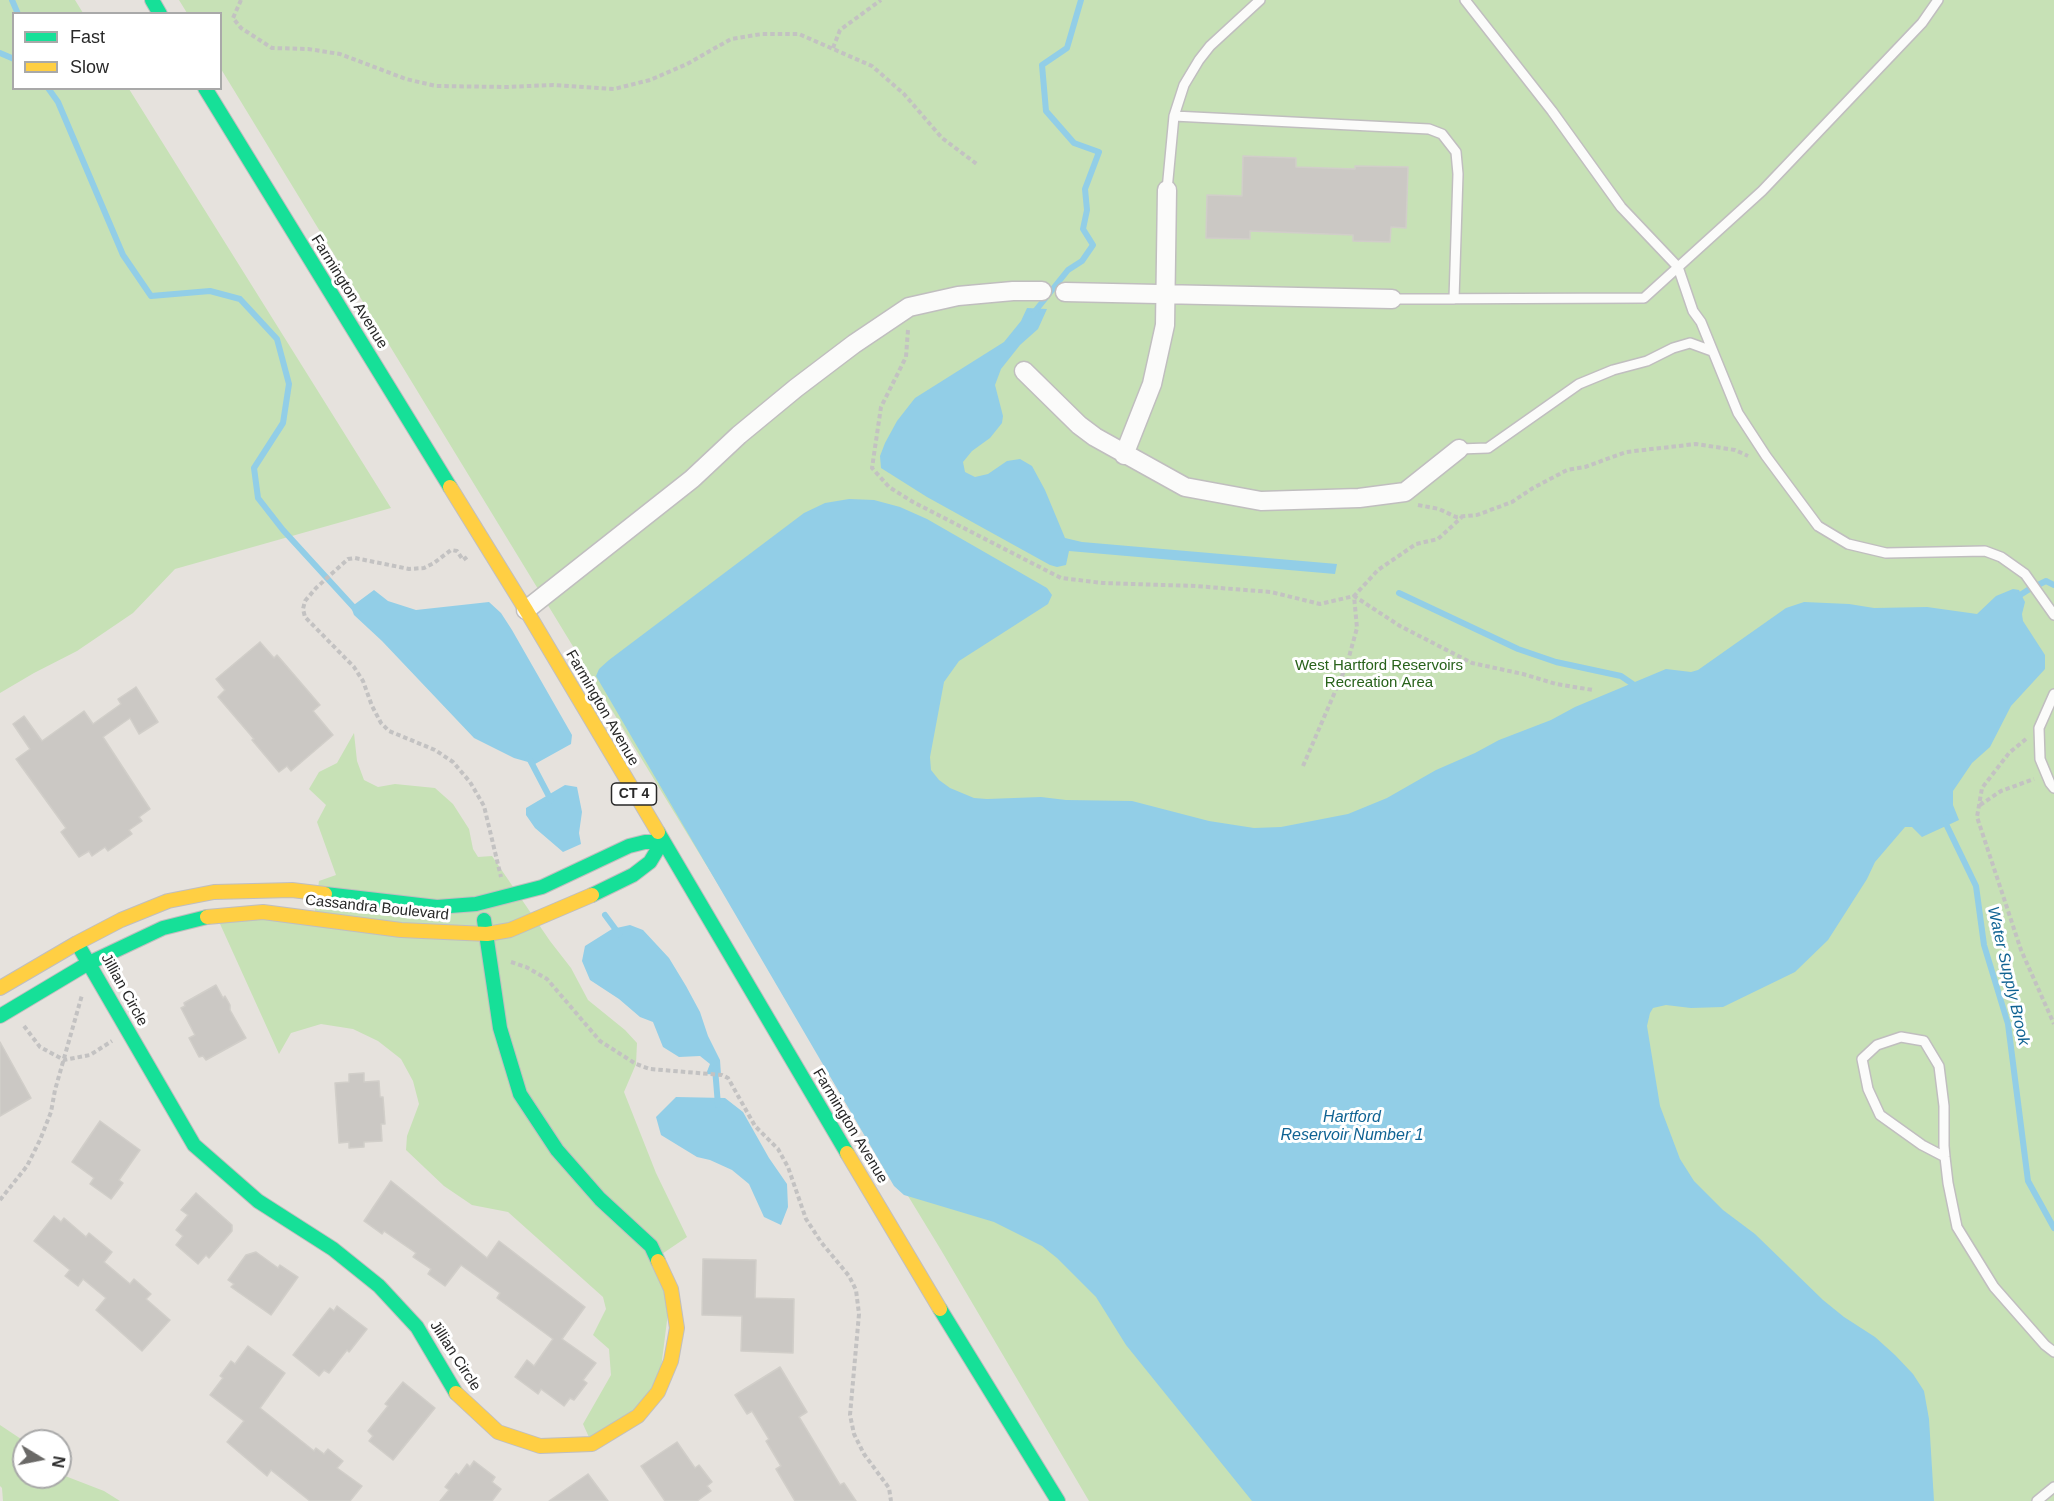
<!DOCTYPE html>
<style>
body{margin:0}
#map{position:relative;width:2054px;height:1501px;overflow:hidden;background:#e6e2dd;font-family:Helvetica,sans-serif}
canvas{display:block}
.legend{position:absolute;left:12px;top:12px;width:210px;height:78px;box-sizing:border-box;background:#fff;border:2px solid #a9a9a9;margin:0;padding:8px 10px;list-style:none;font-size:18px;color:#282828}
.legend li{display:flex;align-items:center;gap:12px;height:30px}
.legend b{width:30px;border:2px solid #a9a9a9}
.north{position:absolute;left:12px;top:1429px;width:60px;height:60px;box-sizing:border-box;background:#fff;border:2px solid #a9a9a9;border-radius:50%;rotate:100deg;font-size:16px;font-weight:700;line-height:24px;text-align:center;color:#282828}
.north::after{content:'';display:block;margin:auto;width:21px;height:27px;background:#6a6967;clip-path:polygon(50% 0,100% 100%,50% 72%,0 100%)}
</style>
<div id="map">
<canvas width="2054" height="1501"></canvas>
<ul class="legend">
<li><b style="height:8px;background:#16e098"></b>Fast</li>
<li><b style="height:8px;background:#ffcf43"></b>Slow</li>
</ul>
<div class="north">N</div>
</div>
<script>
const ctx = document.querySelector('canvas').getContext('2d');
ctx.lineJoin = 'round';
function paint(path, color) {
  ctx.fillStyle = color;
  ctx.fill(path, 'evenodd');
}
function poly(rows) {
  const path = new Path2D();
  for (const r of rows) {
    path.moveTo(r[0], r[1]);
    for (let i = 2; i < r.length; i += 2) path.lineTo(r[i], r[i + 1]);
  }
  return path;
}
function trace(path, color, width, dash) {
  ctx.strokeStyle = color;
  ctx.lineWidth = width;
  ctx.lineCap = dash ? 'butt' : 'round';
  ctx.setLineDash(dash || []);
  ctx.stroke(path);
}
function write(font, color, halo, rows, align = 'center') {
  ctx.font = font + ' Helvetica,sans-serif';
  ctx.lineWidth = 6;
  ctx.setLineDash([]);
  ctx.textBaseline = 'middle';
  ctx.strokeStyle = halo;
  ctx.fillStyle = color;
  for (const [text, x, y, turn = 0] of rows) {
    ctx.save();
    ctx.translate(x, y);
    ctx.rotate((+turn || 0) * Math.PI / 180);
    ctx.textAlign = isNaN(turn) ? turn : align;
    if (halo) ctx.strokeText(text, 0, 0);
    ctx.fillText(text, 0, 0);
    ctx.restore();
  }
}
paint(poly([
 [0,0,75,0,83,13,14,14,14,88,129,89,391,508,175,569,133,613,77,651,34,673,0,693],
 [179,0,2054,0,2054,1501,1089,1501,941,1250,221,69,220,14,187,13],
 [354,733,357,761,364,780,378,787,395,784,435,788,453,804,469,829,473,849,478,857,492,856,550,941,571,968,588,1000,625,1030,637,1043,636,1064,624,1092,656,1173,687,1237,656,1258,671,1289,658,1392,592,1444,583,1424,611,1375,609,1349,593,1335,606,1309,603,1297,508,1212,472,1205,444,1186,406,1150,407,1136,419,1104,413,1081,401,1059,378,1041,353,1029,321,1024,291,1033,279,1054,216,915,314,918,319,881,336,875,317,822,326,805,309,789,319,772,337,763],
 [0,1425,24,1441,24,1477,60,1477,60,1474,104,1491,120,1501,3,1501,2,1488,0,1486]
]), '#c7e1b6');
paint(poly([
 [1027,308,1047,309,1038,329,1020,345,1001,369,995,385,1003,416,1002,423,990,438,972,451,963,462,965,472,975,477,988,474,1007,461,1020,459,1032,466,1045,490,1065,538,1082,542,1337,564,1335,574,1069,551,1066,565,1057,567,1050,565,927,497,881,468,880,456,885,443,897,421,915,398,1004,342,1021,321],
 [849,499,874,500,900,507,927,519,1047,588,1052,595,1048,604,959,661,944,682,930,757,931,770,939,780,950,788,974,798,987,799,1041,797,1066,800,1132,801,1209,821,1254,828,1281,827,1348,814,1387,798,1436,770,1475,753,1499,740,1551,720,1575,707,1666,669,1691,672,1698,670,1786,608,1804,602,1849,604,1874,608,1927,607,1977,614,1996,596,2013,589,2019,590,2025,602,2022,614,2023,621,2045,655,2045,669,2011,706,1990,747,1972,763,1953,791,1953,805,1959,820,1922,837,1912,827,1905,827,1875,862,1867,879,1828,940,1795,972,1723,1007,1691,1008,1666,1005,1653,1008,1650,1013,1647,1026,1660,1106,1680,1159,1694,1181,1723,1210,1755,1234,1823,1300,1844,1317,1875,1337,1895,1355,1913,1374,1924,1391,1929,1419,1934,1501,1252,1501,1126,1345,1096,1297,1057,1258,1042,1246,994,1222,904,1195,894,1186,596,676,599,669,609,660,804,513,825,503],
 [374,590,388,601,416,610,489,602,501,613,512,630,572,735,571,744,535,764,514,758,474,738,382,641,354,615,351,607],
 [565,785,577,787,582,812,579,833,581,844,563,852,535,828,526,815,526,808],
 [630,925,643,930,669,958,686,986,700,1012,708,1036,720,1060,721,1075,706,1074,710,1064,700,1056,679,1057,663,1047,653,1022,640,1017,619,999,590,980,582,961,585,946,612,929],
 [676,1097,725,1098,743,1112,769,1158,787,1184,788,1207,781,1225,764,1217,749,1184,732,1170,710,1160,697,1157,661,1135,656,1117]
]), '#92cee7');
trace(poly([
 [12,0,18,14],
 [0,53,14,59],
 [48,88,58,102,123,255,151,296,210,291,240,299,277,339,289,384,283,423,254,468,258,498,283,530,358,612],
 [1032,315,1068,270,1082,261,1093,245,1083,229,1087,210,1085,189,1099,152,1074,143,1046,111,1042,65,1067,48,1081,0],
 [1399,593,1518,649,1556,662,1621,676,1637,687],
 [2017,597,2028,590,2046,581,2054,585],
 [529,758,551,800],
 [1946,817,1946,824,1976,886,1984,945,2008,1024,2028,1181,2054,1228],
 [605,915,619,934],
 [715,1068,718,1105]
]), '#92cee7', 6);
const building = poly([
 [1243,156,1296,158,1296,167,1355,169,1355,166,1408,167,1406,228,1391,227,1390,242,1353,241,1353,235,1250,231,1250,239,1206,238,1207,195,1242,196,1243,156],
 [260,642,274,658,277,655,320,705,313,711,333,735,291,771,287,766,279,772,252,740,254,739,218,697,225,690,216,679,260,642],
 [136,687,158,722,139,734,130,718,103,737,150,809,139,817,142,821,129,830,132,834,108,851,105,847,92,856,89,851,79,857,61,832,66,828,16,759,30,749,13,724,24,716,42,741,84,711,93,724,121,704,118,699,136,687],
 [216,985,223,998,225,996,230,1005,230,1010,246,1038,206,1060,203,1056,199,1057,189,1038,195,1035,181,1008,185,1006,184,1003,216,985],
 [0,1042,31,1098,0,1116,0,1042],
 [364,1073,364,1082,379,1081,380,1097,383,1097,385,1124,381,1124,382,1141,364,1142,364,1147,349,1148,349,1142,339,1143,335,1083,349,1082,349,1074,364,1073],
 [100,1121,140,1150,119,1180,123,1183,111,1199,90,1184,94,1178,72,1162,100,1121],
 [391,1181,487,1258,499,1241,585,1307,562,1339,596,1363,583,1380,587,1383,574,1400,570,1398,564,1406,541,1389,538,1394,515,1377,527,1360,534,1366,553,1339,497,1298,500,1293,461,1265,445,1286,428,1274,431,1269,413,1257,416,1253,384,1231,382,1234,364,1221,391,1181],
 [196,1193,232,1225,232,1231,209,1258,206,1255,198,1264,176,1245,183,1236,176,1230,188,1215,181,1210,196,1193],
 [54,1216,61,1222,64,1218,86,1237,89,1233,112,1252,104,1262,130,1284,134,1279,151,1294,146,1299,170,1320,142,1351,96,1310,106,1298,83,1279,78,1286,65,1276,70,1270,34,1241,54,1216],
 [256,1252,278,1268,280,1265,298,1277,271,1315,231,1287,234,1284,228,1280,246,1255,256,1252],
 [703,1259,756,1260,755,1298,794,1299,793,1353,741,1351,742,1316,702,1315,703,1259],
 [337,1306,367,1329,349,1352,347,1350,329,1373,324,1370,319,1376,293,1355,330,1308,334,1311,337,1306],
 [248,1346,285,1373,260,1408,314,1451,316,1448,324,1454,328,1449,343,1461,337,1468,362,1486,350,1501,310,1501,271,1470,267,1476,227,1442,244,1421,210,1395,223,1378,220,1376,231,1361,235,1364,248,1346],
 [780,1367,807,1412,799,1417,840,1485,844,1483,856,1501,795,1501,776,1469,781,1466,766,1441,769,1439,752,1411,747,1414,735,1395,780,1367],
 [403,1382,435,1408,393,1460,369,1441,373,1436,368,1431,388,1406,385,1404,403,1382],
 [677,1442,695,1468,699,1465,712,1482,707,1486,711,1491,697,1501,665,1501,641,1466,677,1442],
 [474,1461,495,1477,492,1482,501,1489,492,1501,440,1501,449,1490,445,1487,456,1473,459,1475,467,1464,470,1467,474,1461],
 [588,1474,608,1501,549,1501,588,1474]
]);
paint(building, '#cbc8c4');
trace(building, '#d1cec9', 1.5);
const lane = poly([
 [1260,0,1210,46,1199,60,1184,85,1174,116,1429,129,1442,134,1456,152,1458,174,1454,299],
 [1465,0,1552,111,1621,207,1678,267,1693,311,1701,322,1738,413,1766,456,1818,526,1848,544,1886,553,1985,551,2001,557,2025,574,2054,615],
 [1167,190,1174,116],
 [1392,299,1644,298,1762,191,1922,23,1938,0],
 [1459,449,1488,448,1579,384,1613,370,1647,361,1673,348,1690,343,1712,351],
 [2054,694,2039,728,2040,759,2050,783,2054,788],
 [1945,1157,1922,1145,1880,1115,1868,1089,1862,1059,1877,1045,1901,1037,1924,1041,1939,1066,1944,1106,1944,1146,1945,1157,1948,1183,1957,1227,1994,1287,2045,1345,2054,1352],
 [2037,1501,2054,1487]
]);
const street = poly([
 [1065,292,1392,299],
 [1024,371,1079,425,1095,437,1185,487,1261,501,1359,498,1405,492,1459,449],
 [1124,455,1152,384,1165,325,1167,190],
 [526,610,692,479,739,435,796,388,854,344,909,307,958,296,1013,291,1042,291]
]);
const fast = poly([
 [152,0,160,14],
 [205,88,450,487],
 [658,832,847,1153],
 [325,894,437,907,476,904,542,887,629,846,645,842,662,842,650,862,633,875,592,895],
 [484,920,500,1028,520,1094,557,1150,600,1199,651,1246,658,1261],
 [81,950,194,1145,258,1201,333,1249,379,1286,417,1327,456,1393],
 [0,1016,87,964,163,928,207,917],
 [940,1309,1058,1501]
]);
const slow = poly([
 [450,487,526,610,658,832],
 [207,917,263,912,401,930,487,934,510,930,592,895],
 [0,988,77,943,121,920,168,901,214,892,292,890,325,894],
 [847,1153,940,1309],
 [456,1393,498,1432,540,1446,592,1444,638,1416,658,1392,671,1361,677,1328,671,1289,658,1261]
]);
trace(lane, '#c0bebf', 12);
trace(street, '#c0bebf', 21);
trace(fast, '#c0bebf', 16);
trace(slow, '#c0bebf', 16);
trace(poly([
 [241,0,233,18,241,28,272,48,308,49,340,54,406,79,436,86,506,87,553,85,614,89,650,80,687,64,731,39,762,34,799,34,872,66,904,94,942,138,978,165],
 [833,48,840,30,881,0],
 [908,330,906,357,881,407,872,468,889,487,913,502,1061,578,1103,583,1195,586,1271,592,1320,604,1354,596,1378,570,1416,544,1438,539,1462,517],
 [1418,505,1439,509,1456,517,1477,515,1512,502,1533,488,1567,470,1585,467,1626,452,1696,444,1735,450,1748,456],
 [467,557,463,560,457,551,451,550,434,563,424,568,409,569,355,558,348,559,316,588,305,601,303,609,305,617,354,667,363,681,372,706,381,723,389,731,435,750,453,762,470,782,484,806,501,877],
 [2026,739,2009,753,1982,788,1977,817,2021,950,2054,1024],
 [1303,766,1347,664,1357,628,1354,596,1400,626,1472,663,1523,674,1556,684,1593,690],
 [1980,805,2001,791,2034,779],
 [511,962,526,967,547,979,600,1041,636,1064,650,1069,722,1075,728,1078,755,1126,778,1149,788,1167,806,1219,821,1242,849,1276,856,1290,859,1314,850,1415,854,1434,864,1454,889,1488,891,1501],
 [24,1026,40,1047,64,1060,90,1055,112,1041],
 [0,1200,27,1166,40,1140,51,1112,55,1090,82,995]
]), '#c3c2c2', 4, [4.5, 3]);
trace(lane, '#fbfbfa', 9);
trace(street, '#fbfbfa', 18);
trace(fast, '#16e098', 14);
trace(slow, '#ffcf43', 14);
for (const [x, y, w] of [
 [634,794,45]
]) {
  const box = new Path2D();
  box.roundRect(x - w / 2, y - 11, w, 22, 4.5);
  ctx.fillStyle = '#fff';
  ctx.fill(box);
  trace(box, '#282828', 1.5);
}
write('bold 14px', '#282828', null, [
 ["CT 4",634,794]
]);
write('15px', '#282828', '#fff', [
 ["Farmington Avenue",349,292,58],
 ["Farmington Avenue",602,708,60],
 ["Cassandra Boulevard",377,908,6],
 ["Jillian Circle",124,990,61],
 ["Farmington Avenue",850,1126,59],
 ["Jillian Circle",455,1356,57]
]);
write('15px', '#28621b', '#fff', [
 ["West Hartford Reservoirs",1379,666],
 ["Recreation Area",1379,683]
]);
write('italic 16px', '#106393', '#fff', [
 ["Water Supply Brook",2008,976,77],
 ["Hartford",1352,1118],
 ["Reservoir Number 1",1352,1136]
]);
</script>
